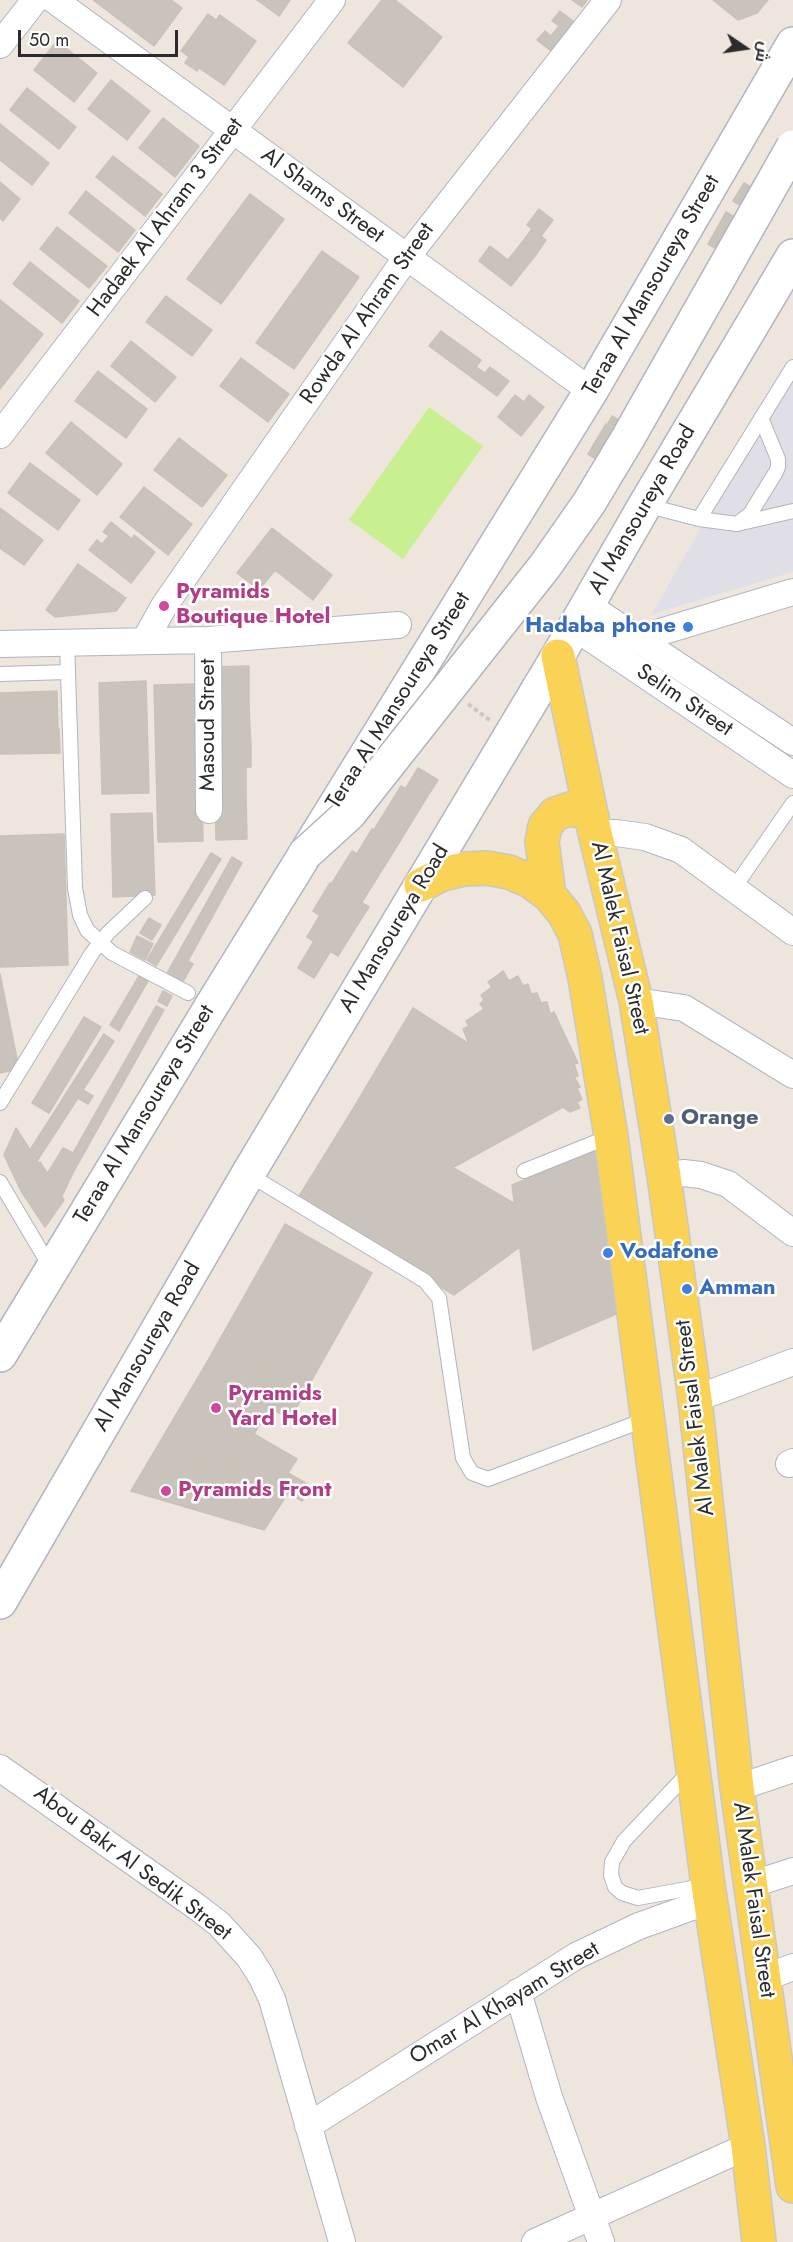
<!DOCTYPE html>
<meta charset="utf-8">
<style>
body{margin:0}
#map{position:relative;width:793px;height:2242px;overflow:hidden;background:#eee6dd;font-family:Jost,Cairo,sans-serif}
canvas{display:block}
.north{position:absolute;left:715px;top:18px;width:60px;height:60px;-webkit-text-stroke:4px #fff;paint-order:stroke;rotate:103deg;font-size:16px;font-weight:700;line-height:24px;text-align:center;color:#2b2b2b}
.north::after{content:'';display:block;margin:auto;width:21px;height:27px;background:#2b2b2b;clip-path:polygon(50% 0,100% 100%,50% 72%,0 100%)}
.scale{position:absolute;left:18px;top:30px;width:160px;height:27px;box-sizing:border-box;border:3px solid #2b2b2b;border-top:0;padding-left:8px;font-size:18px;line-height:21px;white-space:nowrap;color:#2b2b2b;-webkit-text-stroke:4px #fff;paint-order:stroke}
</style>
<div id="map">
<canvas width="793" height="2242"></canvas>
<div class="north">ش</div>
<div class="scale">50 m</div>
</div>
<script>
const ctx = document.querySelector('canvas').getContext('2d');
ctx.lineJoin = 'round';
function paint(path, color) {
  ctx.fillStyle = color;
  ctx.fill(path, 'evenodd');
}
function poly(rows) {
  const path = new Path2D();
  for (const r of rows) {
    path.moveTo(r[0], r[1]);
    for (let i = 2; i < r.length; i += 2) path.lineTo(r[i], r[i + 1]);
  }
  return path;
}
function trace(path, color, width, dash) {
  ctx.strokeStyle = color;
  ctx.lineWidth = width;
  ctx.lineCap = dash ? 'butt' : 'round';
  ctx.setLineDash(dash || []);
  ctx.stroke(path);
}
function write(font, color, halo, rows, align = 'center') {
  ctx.font = font + ' Jost,sans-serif';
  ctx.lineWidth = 5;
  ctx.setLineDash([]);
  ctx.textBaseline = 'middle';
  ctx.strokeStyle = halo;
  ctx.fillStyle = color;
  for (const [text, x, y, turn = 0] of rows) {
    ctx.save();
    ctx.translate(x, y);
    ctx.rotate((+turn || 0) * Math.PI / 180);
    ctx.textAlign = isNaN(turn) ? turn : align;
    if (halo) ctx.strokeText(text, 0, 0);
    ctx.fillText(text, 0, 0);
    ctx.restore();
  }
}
paint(poly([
 [793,364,793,572,652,614]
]), '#e0dee6');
paint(poly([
 [429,407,483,446,403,559,349,520]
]), '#c8f091');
const building = poly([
 [93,0,171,0,182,8,154,46,93,0],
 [257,0,290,0,279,16,257,0],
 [382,0,395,0,442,37,403,87,348,43,382,0],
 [572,0,587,0,582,7,572,0],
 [713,0,768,0,757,13,738,20,713,0],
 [560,11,578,25,555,54,537,40,545,31,551,36,559,26,552,21,560,11],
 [208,14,216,20,220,15,256,41,224,85,199,68,197,71,185,63,189,57,181,51,208,14],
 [57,41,97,73,74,102,34,70,57,41],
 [111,80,150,111,127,140,88,109,111,80],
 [27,88,76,127,59,149,10,110,27,88],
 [163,118,199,146,175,177,139,148,163,118],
 [0,124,49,163,32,185,0,160,0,124],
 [113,156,162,194,145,216,96,177,113,156],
 [0,182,20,199,3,221,0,218,0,182],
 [744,183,759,192,748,210,733,201,744,183],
 [86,191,135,230,118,252,69,213,86,191],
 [250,194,284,219,221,304,187,279,250,194],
 [539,209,553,220,541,236,527,225,539,209],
 [726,212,740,220,722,252,708,244,726,212],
 [57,227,107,266,89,288,40,249,57,227],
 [532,229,546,240,535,256,520,245,532,229],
 [520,245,535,256,511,286,479,261,490,246,508,260,520,245],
 [322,251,359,277,294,369,256,343,322,251],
 [30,262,79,301,62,323,13,284,30,262],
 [166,296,212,330,192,356,146,322,166,296],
 [0,300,43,334,0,389,0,300],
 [441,331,481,360,476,367,485,373,490,367,509,381,497,396,429,346,441,331],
 [131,341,176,377,155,402,111,366,131,341],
 [241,358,289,394,268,422,220,386,241,358],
 [98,371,147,409,126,438,75,401,98,371],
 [515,395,524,402,529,395,544,407,521,436,498,417,515,395],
 [612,416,622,422,618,429,608,423,612,416],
 [71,422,122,464,97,495,46,453,71,422],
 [606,424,617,431,605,450,594,444,606,424],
 [179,438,227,475,202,507,154,470,179,438],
 [594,444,609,452,602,463,588,454,594,444],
 [30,463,80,500,58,530,8,493,30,463],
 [144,487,192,524,168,555,120,517,144,487],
 [0,508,43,540,24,565,0,548,0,508],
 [111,522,132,539,134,535,155,552,131,583,89,550,97,540,102,544,109,536,103,532,111,522],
 [272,528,332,575,313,600,275,570,259,590,237,573,272,528],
 [78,564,126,598,116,611,55,617,46,610,78,564],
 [249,666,249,688,212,689,212,667,249,666],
 [146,681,149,793,102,794,99,683,146,681],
 [199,684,203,841,158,842,154,685,199,684],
 [249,688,249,706,213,707,212,689,249,688],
 [57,691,58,729,0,730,0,693,57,691],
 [249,706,250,728,213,729,213,707,249,706],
 [250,728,251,746,214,747,213,729,250,728],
 [59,729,60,753,0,754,0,730,59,729],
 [251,746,251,767,214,768,214,747,251,746],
 [246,767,246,797,215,798,214,768,246,767],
 [418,768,438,780,425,800,406,788,418,768],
 [401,786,425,800,397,846,374,830,401,786],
 [246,797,247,839,216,840,215,798,246,797],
 [152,813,155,895,113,897,111,814,152,813],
 [372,829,397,846,382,870,357,854,372,829],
 [64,834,68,965,0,967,0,836,64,834],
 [352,851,382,870,362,902,332,883,352,851],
 [211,853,221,859,156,966,147,960,211,853],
 [232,857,242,863,188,961,193,964,182,983,166,975,232,857],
 [330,883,369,907,351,935,313,911,330,883],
 [320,915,351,935,338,956,307,937,320,915],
 [149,918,161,925,152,940,140,933,149,918],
 [137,936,153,944,145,960,130,952,137,936],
 [314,941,330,952,314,978,298,968,314,941],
 [503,971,509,981,518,976,523,986,528,984,531,994,537,993,541,1003,547,1002,550,1014,554,1012,578,1063,574,1064,578,1076,574,1077,580,1087,577,1088,582,1099,577,1102,580,1108,570,1112,469,1044,463,1029,469,1026,466,1021,484,1009,480,1004,484,1000,481,995,492,987,488,982,503,971],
 [0,974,19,1069,0,1073,0,974],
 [139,976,148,981,119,1031,110,1025,139,976],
 [163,991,172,996,167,1006,158,1001,163,991],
 [156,1006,164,1010,73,1173,67,1170,75,1154,73,1153,156,1006],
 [413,1008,469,1044,563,1107,452,1168,353,1109,413,1008],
 [84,1017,101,1027,49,1113,32,1103,84,1017],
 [104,1034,114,1041,83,1090,93,1096,88,1104,78,1098,37,1161,30,1150,104,1034],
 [353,1109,515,1204,520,1247,454,1295,298,1198,353,1109],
 [16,1128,39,1164,21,1191,4,1155,16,1128],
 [603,1147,616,1258,525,1289,512,1185,603,1147],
 [63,1148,75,1154,67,1170,54,1163,63,1148],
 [40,1162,64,1200,45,1227,21,1191,40,1162],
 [54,1163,73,1173,62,1196,48,1172,54,1163],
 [285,1224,372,1273,290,1419,203,1369,285,1224],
 [616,1258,623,1311,533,1350,525,1289,616,1258],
 [203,1369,270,1408,254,1434,297,1459,288,1473,311,1486,302,1501,288,1493,264,1530,131,1491,203,1369]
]);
paint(building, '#c9c3bc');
trace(building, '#cac2b6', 1.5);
const service = poly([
 [645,505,699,519,793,367],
 [699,519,737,524,793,511],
 [737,524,750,514,776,472,778,467,778,459,761,418],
 [67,642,75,888,80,915,87,930,112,953,188,993],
 [0,674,68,672],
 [734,888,793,803],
 [0,1103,92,953,108,933,145,898],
 [524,1171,611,1136],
 [248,1174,425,1281,439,1298,463,1458,472,1473,488,1479,647,1419],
 [0,1182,51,1268],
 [690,1771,624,1841,612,1862,611,1875,615,1887,622,1893,638,1898,708,1885]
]);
const minor = poly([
 [54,0,591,391],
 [0,45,35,0],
 [0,435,332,0],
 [587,605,793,742],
 [574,627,793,775],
 [637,639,793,592],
 [145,640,164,606,406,258,608,0],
 [208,640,209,810],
 [0,644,208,640,398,625],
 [595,833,616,833,645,837,681,850,793,932],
 [636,1001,684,1008,793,1075],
 [664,1176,683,1173,701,1175,728,1184,793,1233],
 [695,1399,793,1362],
 [789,1464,793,1462],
 [0,1768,197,1907,219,1924,249,1957,261,1976,272,1999,342,2242],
 [737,1788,793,1769],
 [750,1885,793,1871],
 [764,1978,793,1967],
 [518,1992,549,2097,601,2242],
 [308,2126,576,1956,639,1926,711,1900],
 [535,2242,748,2146]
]);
const secondary = poly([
 [0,1355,212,1005,591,391,793,44],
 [0,1602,248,1174,558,656,645,505,793,256]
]);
const primary = poly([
 [558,656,595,833,636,1001,664,1176,695,1399,737,1788,793,2186],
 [421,885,442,874,464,869,487,868,509,872,530,881,549,895,564,913,575,934,585,978,611,1136,708,1885,748,2146,759,2242],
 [549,895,542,842,545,826,555,814,570,809,585,812,592,817]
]);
trace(service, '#b1b4c0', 16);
trace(minor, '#b1b4c0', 28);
trace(secondary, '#b1b4c0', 36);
trace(primary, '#c8c8c8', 36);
trace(poly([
 [468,704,491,721]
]), '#c8c8c8', 4, [4.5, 3]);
trace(service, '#fff', 14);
trace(minor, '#fff', 26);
trace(secondary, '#fff', 33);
trace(primary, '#f9d256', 33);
const secondaryBridge = poly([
 [305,854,349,814,545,566,589,503,628,438,793,147]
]);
trace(secondaryBridge, '#b1b4c0', 36, []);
trace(secondaryBridge, '#fff', 33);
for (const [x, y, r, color] of [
 [164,606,6,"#d1479c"],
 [688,627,6,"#3f7fe0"],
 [669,1119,6,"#5c6f8a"],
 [608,1253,6,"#3f7fe0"],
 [687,1289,6,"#3f7fe0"],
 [216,1408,6,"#d1479c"],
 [166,1491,6,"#d1479c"]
]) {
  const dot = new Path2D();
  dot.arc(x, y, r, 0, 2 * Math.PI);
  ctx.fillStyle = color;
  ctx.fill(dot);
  trace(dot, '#fff', 2);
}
write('22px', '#2b2b2b', '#fff', [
 ["Al Shams Street",322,196,36],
 ["Hadaek Al Ahram 3 Street",166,218,-53],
 ["Teraa Al Mansoureya Street",652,286,-60],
 ["Rowda Al Ahram Street",368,314,-55],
 ["Al Mansoureya Road",643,510,-60],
 ["Teraa Al Mansoureya Street",399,701,-58],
 ["Selim Street",684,701,34],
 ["Masoud Street",209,725,-90],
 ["Al Mansoureya Road",395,929,-59],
 ["Al Malek Faisal Street",619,938,77],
 ["Teraa Al Mansoureya Street",145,1115,-59],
 ["Al Mansoureya Road",148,1347,-60],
 ["Al Malek Faisal Street",696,1418,-97],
 ["Abou Bakr Al Sedik Street",132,1864,37],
 ["Al Malek Faisal Street",753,1900,82],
 ["Omar Al Khayam Street",505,2004,-31]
]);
write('bold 22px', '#b23c85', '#fff', [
 ["Pyramids",176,593],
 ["Boutique Hotel",176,618],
 ["Pyramids",228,1395],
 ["Yard Hotel",228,1420],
 ["Pyramids Front",178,1491]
], 'left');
write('bold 22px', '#366cbe', '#fff', [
 ["Hadaba phone",676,627,"right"],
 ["Vodafone",620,1253],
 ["Amman",699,1289]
], 'left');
write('bold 22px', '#4e5e75', '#fff', [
 ["Orange",681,1119]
], 'left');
</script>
